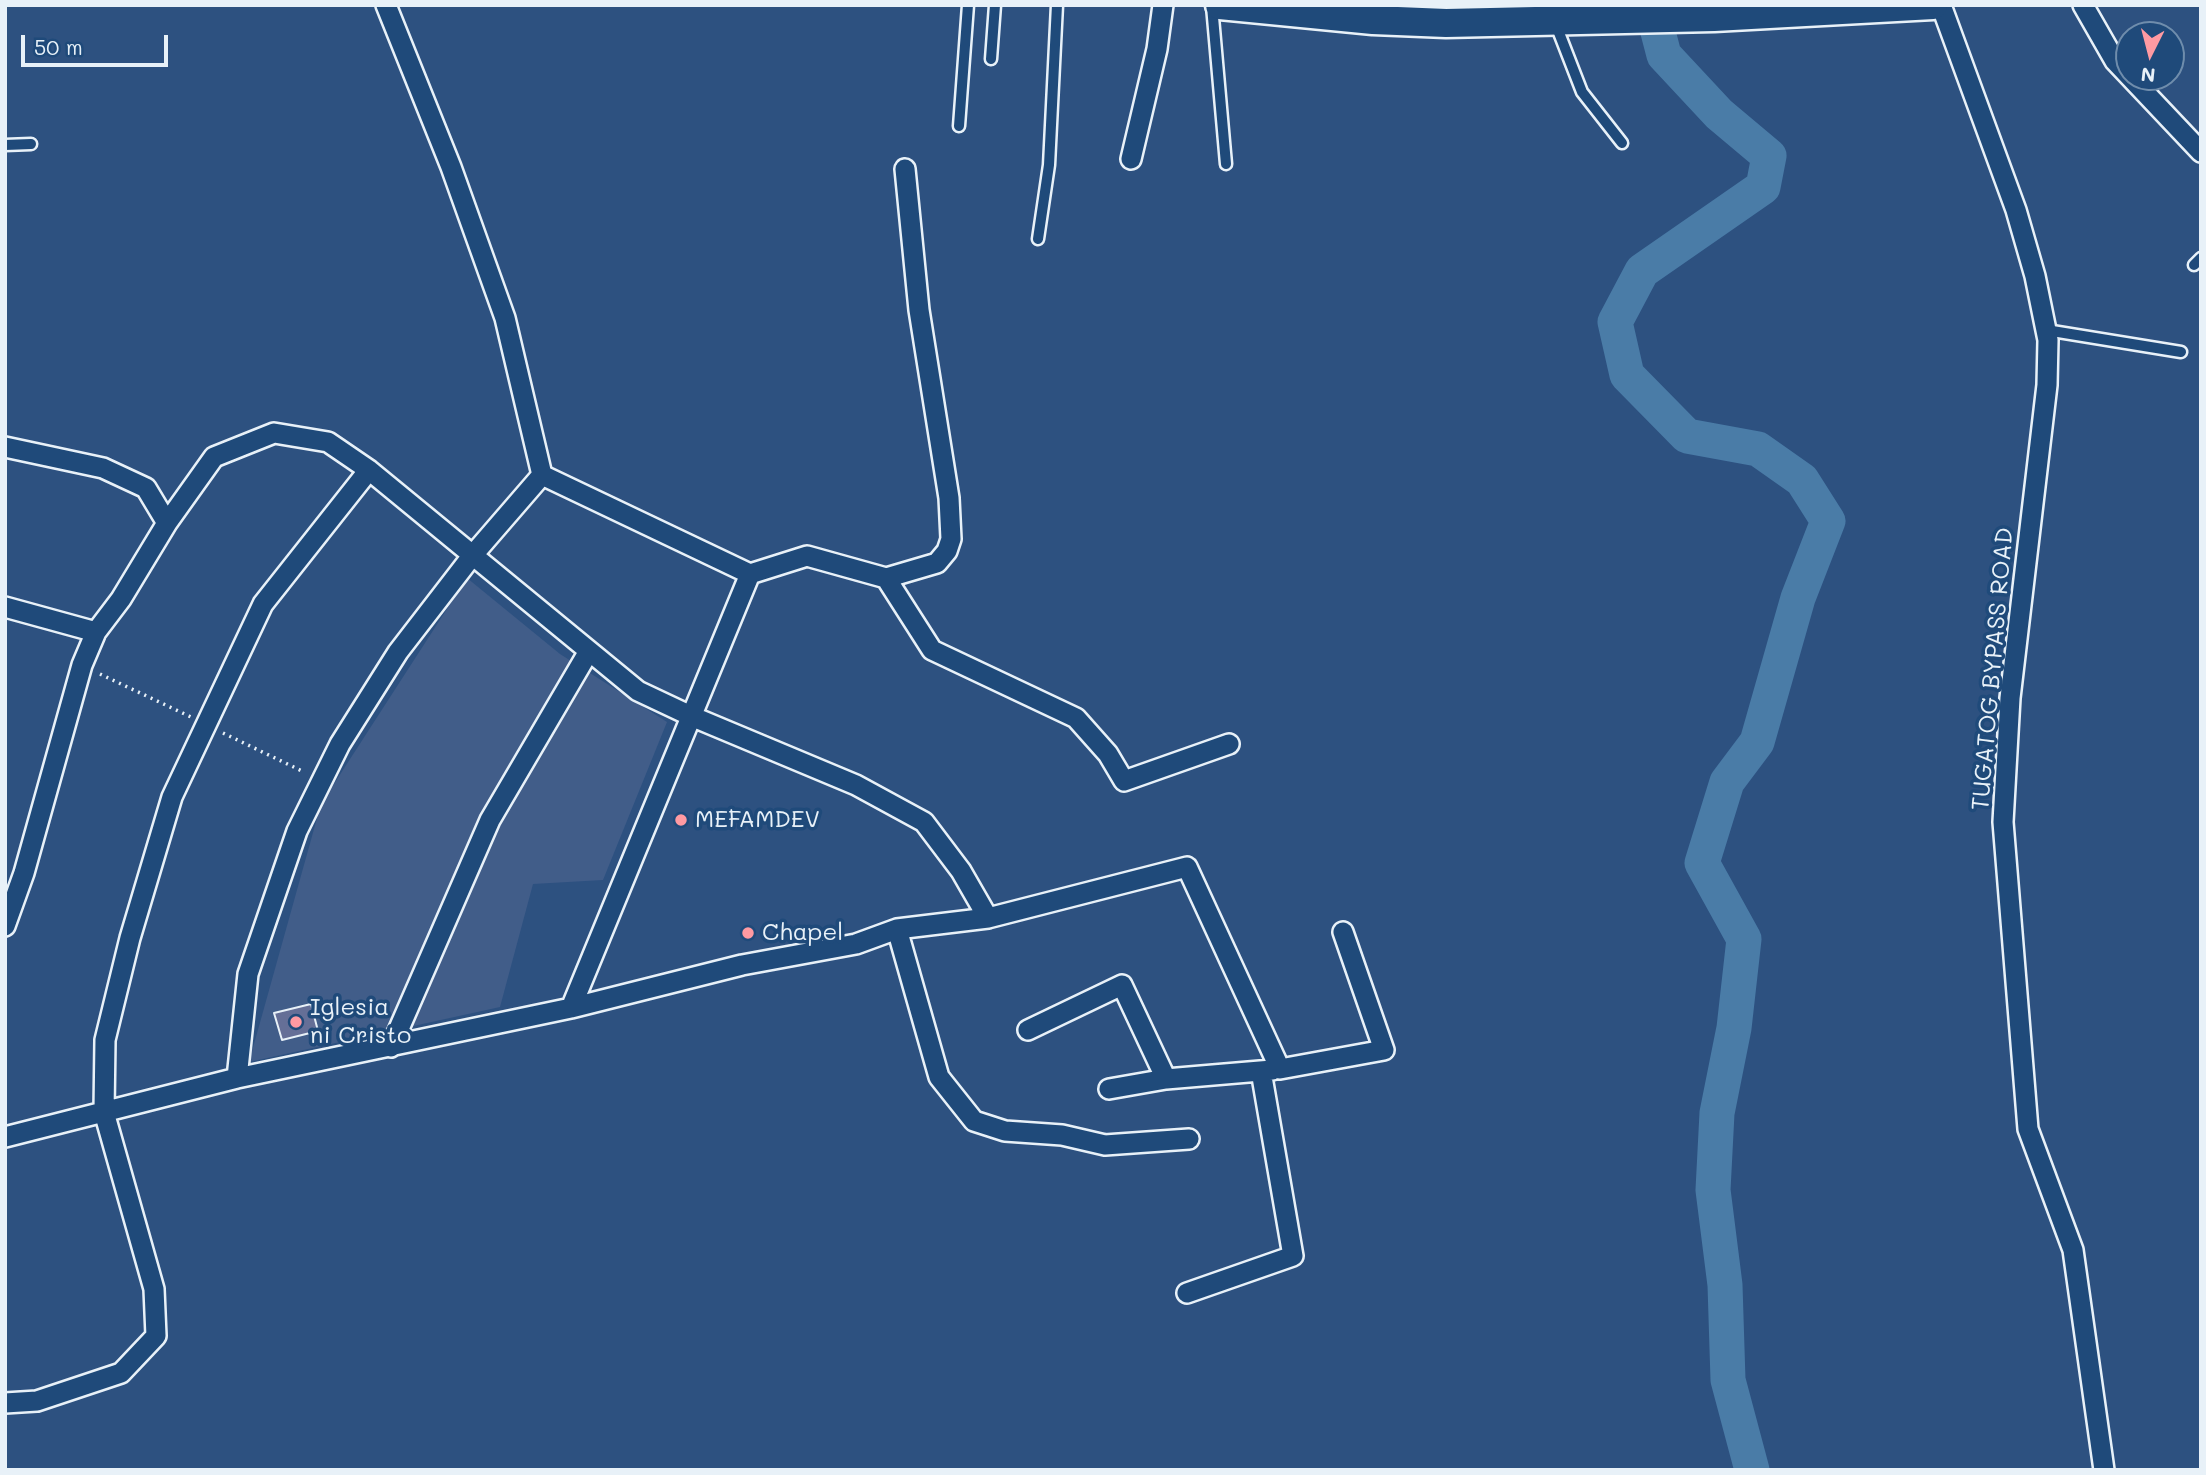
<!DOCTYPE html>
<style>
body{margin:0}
#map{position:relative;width:2206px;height:1475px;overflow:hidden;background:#2d5180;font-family:Mali,sans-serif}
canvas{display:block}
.frame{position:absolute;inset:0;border:7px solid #e8f1f8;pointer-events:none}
.north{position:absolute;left:2115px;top:21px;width:70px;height:70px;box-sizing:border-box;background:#1f4a7a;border:2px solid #6f8dac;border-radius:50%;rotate:186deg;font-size:19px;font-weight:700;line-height:28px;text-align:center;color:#e8f1f8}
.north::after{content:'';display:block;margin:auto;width:24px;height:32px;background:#ff9aa2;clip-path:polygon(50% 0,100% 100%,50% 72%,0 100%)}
.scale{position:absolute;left:21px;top:35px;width:147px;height:32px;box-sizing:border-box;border:4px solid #e8f1f8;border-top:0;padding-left:9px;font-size:21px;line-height:24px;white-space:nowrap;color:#e8f1f8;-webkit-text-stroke:5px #1f4a7a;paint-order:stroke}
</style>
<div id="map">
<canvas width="2206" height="1475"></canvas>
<div class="frame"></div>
<div class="north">N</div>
<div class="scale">50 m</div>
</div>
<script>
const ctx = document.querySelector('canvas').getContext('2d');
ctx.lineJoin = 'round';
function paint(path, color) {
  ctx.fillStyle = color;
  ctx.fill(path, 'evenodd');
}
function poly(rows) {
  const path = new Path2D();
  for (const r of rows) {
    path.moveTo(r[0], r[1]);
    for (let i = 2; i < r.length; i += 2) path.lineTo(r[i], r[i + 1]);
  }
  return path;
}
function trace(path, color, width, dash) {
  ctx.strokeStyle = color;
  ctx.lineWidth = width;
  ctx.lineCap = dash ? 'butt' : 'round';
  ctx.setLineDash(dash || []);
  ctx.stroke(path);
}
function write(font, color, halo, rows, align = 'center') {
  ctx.font = font + ' Mali,sans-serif';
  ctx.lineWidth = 7;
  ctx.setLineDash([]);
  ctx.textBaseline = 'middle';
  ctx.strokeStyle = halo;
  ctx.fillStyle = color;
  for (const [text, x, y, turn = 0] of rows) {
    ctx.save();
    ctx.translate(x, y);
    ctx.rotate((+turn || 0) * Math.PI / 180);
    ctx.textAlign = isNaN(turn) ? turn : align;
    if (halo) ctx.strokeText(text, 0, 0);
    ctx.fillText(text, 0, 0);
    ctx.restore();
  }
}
paint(poly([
 [467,578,560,654,667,722,603,880,533,884,500,1007,249,1062,321,804]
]), '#415d89');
trace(poly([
 [1651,5,1664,55,1719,114,1769,156,1763,187,1642,271,1615,322,1627,375,1687,436,1758,449,1802,480,1828,521,1798,598,1757,742,1727,782,1702,863,1744,939,1734,1028,1717,1113,1713,1190,1725,1285,1728,1380,1752,1470]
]), '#4a7ca7', 35);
const building = poly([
 [311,1004,318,1031,282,1040,274,1013,311,1004]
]);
paint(building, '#656f97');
trace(building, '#e8f1f8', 2);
const service = poly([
 [1212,6,1226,164],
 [1556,25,1582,92,1622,143],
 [991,59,995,5],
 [959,126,968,5],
 [5,145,31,144],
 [1038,239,1049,165,1057,5],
 [2194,265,2201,258],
 [2046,330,2181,352]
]);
const minor = poly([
 [1941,5,2016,210,2035,276,2048,340,2047,385,2010,698,2003,822,2028,1129,2073,1250,2104,1470],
 [2083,5,2115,61,2201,152],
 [1131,159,1157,49,1163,5],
 [5,447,103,468,146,488,167,523],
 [542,475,750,574,571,1008],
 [750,574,807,556,886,578,937,563,947,551,951,539,949,498,919,310,905,169],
 [886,578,932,650,1076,718,1108,754,1124,781,1229,744],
 [5,607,96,632],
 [988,918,1187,867,1280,1069,1384,1050,1343,932],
 [5,926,24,873,82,665,96,632,121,599,167,523,214,457,274,433,328,442,369,470,638,691,691,716,856,785,924,822,961,871,988,918,897,929,856,944,742,965,571,1008,237,1078,5,1137],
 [897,929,939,1077,974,1121,1005,1131,1062,1135,1105,1145,1189,1139],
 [1028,1030,1122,985,1166,1079],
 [391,1047,490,820,589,651],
 [237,1078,248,974,297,831,340,744,398,652,472,556,542,475,505,318,451,167,386,5],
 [1109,1089,1166,1079,1272,1070],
 [1187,1293,1293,1256,1261,1071],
 [5,1403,37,1401,121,1373,156,1336,154,1289,104,1112,105,1040,130,938,172,797,263,604,369,470]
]);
const secondary = poly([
 [1220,5,1373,20,1446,23,1714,17,1933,5]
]);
trace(service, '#e8f1f8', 15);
trace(minor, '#e8f1f8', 24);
trace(secondary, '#e8f1f8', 33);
trace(poly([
 [100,674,191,717],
 [223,733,304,772]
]), '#e8f1f8', 3.5, [2, 5]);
trace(service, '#1f4a7a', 10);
trace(minor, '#1f4a7a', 19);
trace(secondary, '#1f4a7a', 28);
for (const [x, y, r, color] of [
 [681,820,7,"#ff9aa2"],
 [748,933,7,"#ff9aa2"],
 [296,1022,7,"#ff9aa2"]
]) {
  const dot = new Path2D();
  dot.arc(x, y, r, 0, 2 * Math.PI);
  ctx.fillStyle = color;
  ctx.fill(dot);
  trace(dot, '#1f4a7a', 2.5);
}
write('24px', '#e8f1f8', '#1f4a7a', [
 ["TUGATOG BYPASS ROAD",1993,669,-85]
]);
write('24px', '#e8f1f8', '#1f4a7a', [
 ["MEFAMDEV",695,820],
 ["Chapel",762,933],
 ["Iglesia",310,1008],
 ["ni Cristo",310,1036]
], 'left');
</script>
